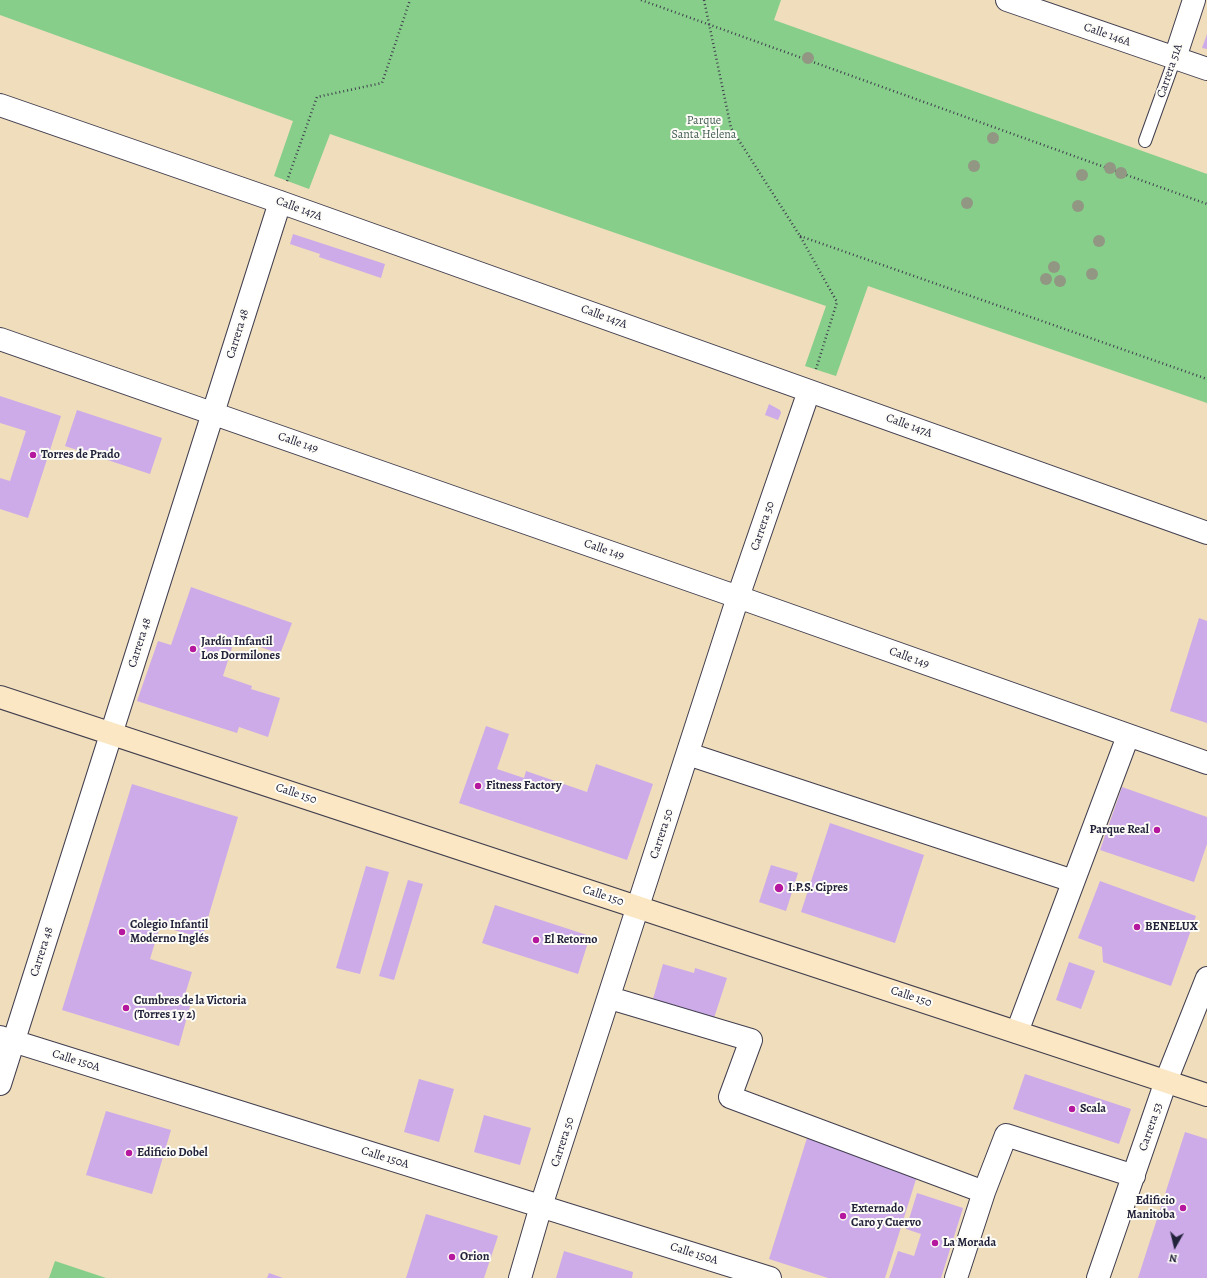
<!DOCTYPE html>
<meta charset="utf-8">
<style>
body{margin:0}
#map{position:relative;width:1207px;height:1278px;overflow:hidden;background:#efddbc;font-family:Alegreya,serif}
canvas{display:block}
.north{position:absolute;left:1155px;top:1226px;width:40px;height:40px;-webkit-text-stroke:3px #fdfcf7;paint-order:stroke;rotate:188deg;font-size:11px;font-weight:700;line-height:16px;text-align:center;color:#22223b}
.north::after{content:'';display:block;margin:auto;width:14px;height:18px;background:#22223b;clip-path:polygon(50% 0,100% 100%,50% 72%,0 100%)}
</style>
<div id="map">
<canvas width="1207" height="1278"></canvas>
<div class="north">N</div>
</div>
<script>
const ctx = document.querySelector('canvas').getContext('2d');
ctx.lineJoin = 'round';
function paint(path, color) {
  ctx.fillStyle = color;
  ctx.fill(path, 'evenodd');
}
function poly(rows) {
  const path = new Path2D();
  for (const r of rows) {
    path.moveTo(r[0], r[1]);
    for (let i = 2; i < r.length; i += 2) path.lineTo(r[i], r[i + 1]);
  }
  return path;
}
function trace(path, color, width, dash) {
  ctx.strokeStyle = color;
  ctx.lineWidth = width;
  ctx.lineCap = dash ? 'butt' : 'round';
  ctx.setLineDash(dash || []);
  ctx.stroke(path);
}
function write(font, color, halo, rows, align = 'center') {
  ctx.font = font + ' Alegreya,serif';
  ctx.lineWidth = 4;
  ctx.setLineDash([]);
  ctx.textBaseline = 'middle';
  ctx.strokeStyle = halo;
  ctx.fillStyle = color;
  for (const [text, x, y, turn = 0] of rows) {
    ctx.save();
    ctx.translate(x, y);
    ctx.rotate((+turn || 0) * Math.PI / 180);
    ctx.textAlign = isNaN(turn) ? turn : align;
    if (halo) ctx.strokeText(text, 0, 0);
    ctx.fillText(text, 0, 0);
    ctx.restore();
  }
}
paint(poly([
 [0,0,781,0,774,20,1207,174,1207,403,868,286,836,376,805,366,826,306,330,134,309,189,274,176,293,121,0,15],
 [55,1261,106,1278,49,1278]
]), '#86ce8a');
paint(poly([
 [1207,34,1207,49,1202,48],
 [293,234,385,264,381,278,319,257,320,254,290,244],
 [0,396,61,416,28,518,0,509,0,478,10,481,26,431,0,423],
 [769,404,780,410,781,413,778,420,765,415],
 [77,410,162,438,150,474,65,446],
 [191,587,292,623,280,654,235,638,223,676,252,686,251,689,280,698,268,737,239,727,237,733,137,701,158,641,171,645],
 [1199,618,1207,621,1207,723,1170,711],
 [486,726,509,734,497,769,524,778,526,771,587,792,596,764,653,784,627,860,459,803],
 [132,784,238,817,202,938,160,926,150,959,192,972,182,1004,190,1006,179,1046,62,1010],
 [1122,787,1207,817,1207,844,1194,882,1100,850],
 [830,823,924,855,895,943,801,912],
 [771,865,798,873,786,911,759,902],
 [366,866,389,872,360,974,336,968],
 [408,880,423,884,394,980,379,976],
 [1100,881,1196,916,1171,986,1103,962,1102,947,1078,938],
 [495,905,590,936,578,974,482,943],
 [1069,962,1095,971,1081,1009,1056,1000],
 [663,964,694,973,695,968,727,978,714,1018,653,999],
 [1025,1074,1131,1109,1119,1144,1013,1109],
 [419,1079,454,1089,439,1142,404,1132],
 [106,1111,171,1130,152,1194,86,1175],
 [484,1115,531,1128,520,1165,474,1152],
 [1185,1132,1207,1139,1207,1278,1138,1278],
 [807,1138,918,1173,885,1278,828,1278,769,1259],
 [917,1193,963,1208,941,1278,889,1278,898,1251,914,1256,921,1234,906,1229],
 [426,1214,498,1236,484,1278,406,1278],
 [564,1251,633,1272,632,1278,556,1278],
 [269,1273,283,1278,267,1278]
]), '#cdabe9');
const lane = poly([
 [1145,141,1175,58]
]);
const street = poly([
 [1007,0,1207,69],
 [1175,58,1194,0],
 [0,105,280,202,1207,533],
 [0,339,738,597,1207,763],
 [688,754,1073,881],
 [610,998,751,1040,730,1097,984,1192],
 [1017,1032,1128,736],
 [0,1037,770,1278],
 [0,1084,280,202],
 [520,1278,541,1206,738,597,809,391],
 [956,1278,984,1192,1006,1135,1134,1176],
 [1098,1278,1166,1081,1207,978]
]);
const secondary = poly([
 [0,697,1207,1095]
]);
trace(lane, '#413e4e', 14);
trace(street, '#413e4e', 24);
trace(secondary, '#413e4e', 24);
trace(poly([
 [641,0,1207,204],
 [704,0,731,128,800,236,837,302,816,369],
 [287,181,317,97,382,83,410,0],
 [800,236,1207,379]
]), '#413e4e', 2.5, [1, 3]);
trace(lane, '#fff', 12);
trace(street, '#fff', 22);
trace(secondary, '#fbe7c3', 22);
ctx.fillStyle = '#929784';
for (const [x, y] of [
 [808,58],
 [993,138],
 [974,166],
 [1110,168],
 [1121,173],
 [1082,175],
 [967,203],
 [1078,206],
 [1099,241],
 [1054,267],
 [1092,274],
 [1046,279],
 [1060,281]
]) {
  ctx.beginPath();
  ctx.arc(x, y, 6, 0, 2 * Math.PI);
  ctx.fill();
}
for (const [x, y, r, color] of [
 [33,455,4,"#b5179e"],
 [193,649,4,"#b5179e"],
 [478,786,4,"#b5179e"],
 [1157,830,4,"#b5179e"],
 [779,888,5,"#b5179e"],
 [1137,927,4,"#b5179e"],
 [122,932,4,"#b5179e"],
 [536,940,4,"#b5179e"],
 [126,1008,4,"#b5179e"],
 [1072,1109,4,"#b5179e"],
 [129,1153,4,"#b5179e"],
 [1183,1208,4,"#b5179e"],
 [843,1216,4,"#b5179e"],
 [935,1243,4,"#b5179e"],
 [452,1257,4,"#b5179e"]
]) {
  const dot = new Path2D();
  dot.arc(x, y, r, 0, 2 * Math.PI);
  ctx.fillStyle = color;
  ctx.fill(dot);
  trace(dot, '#fdfcf7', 1.5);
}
write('12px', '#22223b', '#fdfcf7', [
 ["Calle 146A",1107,35,19],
 ["Carrera 51A",1170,71,-71],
 ["Calle 147A",299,209,20],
 ["Calle 147A",604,317,20],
 ["Carrera 48",238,334,-73],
 ["Calle 147A",909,426,20],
 ["Calle 149",298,443,19],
 ["Carrera 50",763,526,-71],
 ["Calle 149",604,550,19],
 ["Carrera 48",140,643,-72],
 ["Calle 149",909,658,20],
 ["Calle 150",296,794,18],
 ["Carrera 50",662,834,-72],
 ["Calle 150",603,896,18],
 ["Carrera 48",42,952,-72],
 ["Calle 150",911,997,18],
 ["Calle 150A",76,1061,17],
 ["Carrera 53",1151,1127,-71],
 ["Carrera 50",563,1142,-72],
 ["Calle 150A",385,1158,17],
 ["Calle 150A",694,1254,17]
]);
write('12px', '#455e57', '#fdfcf7', [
 ["Parque",704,121],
 ["Santa Helena",704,135]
]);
write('bold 12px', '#22223b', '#fdfcf7', [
 ["Torres de Prado",41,455],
 ["Jardín Infantil",201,642],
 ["Los Dormilones",201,656],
 ["Fitness Factory",486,786],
 ["Parque Real",1149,830,"right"],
 ["I.P.S. Cipres",788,888],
 ["Colegio Infantil",130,925],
 ["Moderno Inglés",130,939],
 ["BENELUX",1145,927],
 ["El Retorno",544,940],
 ["Cumbres de la Victoria",134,1001],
 ["(Torres 1 y 2)",134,1015],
 ["Scala",1080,1109],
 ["Edificio Dobel",137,1153],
 ["Edificio",1175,1201,"right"],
 ["Manitoba",1175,1215,"right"],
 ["Externado",851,1209],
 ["Caro y Cuervo",851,1223],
 ["La Morada",943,1243],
 ["Orion",460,1257]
], 'left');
</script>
